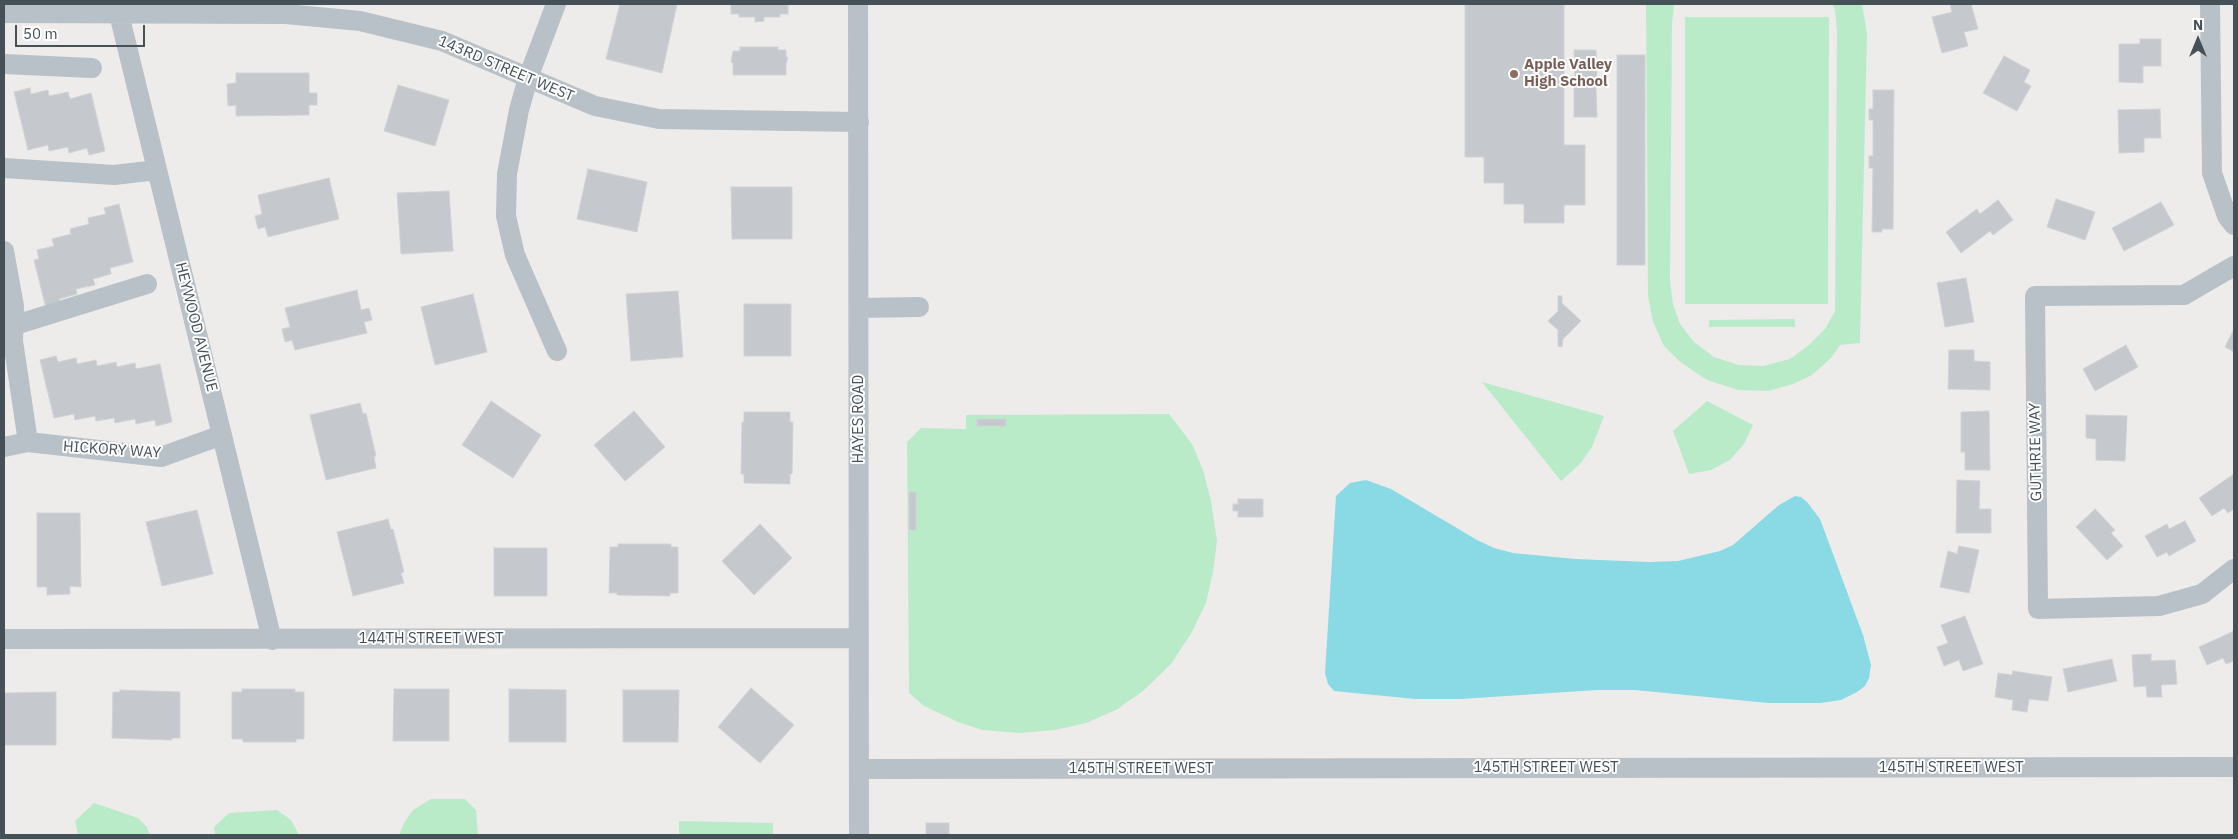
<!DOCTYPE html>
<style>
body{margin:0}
#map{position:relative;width:2238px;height:839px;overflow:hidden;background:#eeebeb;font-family:"IBM Plex Sans",sans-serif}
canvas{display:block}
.frame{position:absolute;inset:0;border:5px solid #455057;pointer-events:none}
.north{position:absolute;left:2173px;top:15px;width:50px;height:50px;-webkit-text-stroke:4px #fff;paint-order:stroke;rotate:0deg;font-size:14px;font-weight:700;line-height:20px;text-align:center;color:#455057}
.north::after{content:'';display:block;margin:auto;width:18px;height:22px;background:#455057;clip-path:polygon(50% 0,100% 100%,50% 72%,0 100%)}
.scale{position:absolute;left:15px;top:25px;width:130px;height:22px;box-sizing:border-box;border:2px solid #455057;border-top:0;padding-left:6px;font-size:15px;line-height:18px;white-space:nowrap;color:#455057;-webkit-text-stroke:4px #fff;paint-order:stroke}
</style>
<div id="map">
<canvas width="2238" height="839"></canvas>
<div class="frame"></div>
<div class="north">N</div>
<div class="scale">50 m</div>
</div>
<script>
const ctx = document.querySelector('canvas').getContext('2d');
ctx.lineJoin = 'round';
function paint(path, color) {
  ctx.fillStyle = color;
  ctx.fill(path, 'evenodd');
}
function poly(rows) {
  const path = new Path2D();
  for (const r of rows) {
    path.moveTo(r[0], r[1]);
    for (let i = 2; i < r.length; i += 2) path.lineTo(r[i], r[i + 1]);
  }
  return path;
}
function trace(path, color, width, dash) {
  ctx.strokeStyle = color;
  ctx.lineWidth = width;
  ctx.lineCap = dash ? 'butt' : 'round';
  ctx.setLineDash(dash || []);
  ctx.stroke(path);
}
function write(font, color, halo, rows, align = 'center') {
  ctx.font = font + ' "IBM Plex Sans",sans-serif';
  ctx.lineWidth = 4;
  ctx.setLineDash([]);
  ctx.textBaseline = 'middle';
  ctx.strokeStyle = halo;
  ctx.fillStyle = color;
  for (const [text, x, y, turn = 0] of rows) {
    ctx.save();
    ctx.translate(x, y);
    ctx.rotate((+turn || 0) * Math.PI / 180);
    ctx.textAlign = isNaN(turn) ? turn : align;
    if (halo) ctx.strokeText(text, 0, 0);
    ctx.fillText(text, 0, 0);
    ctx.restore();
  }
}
paint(poly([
 [1646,4,1674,4,1672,24,1670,281,1673,304,1680,324,1694,342,1714,357,1739,365,1763,366,1790,359,1809,345,1825,329,1835,311,1837,32,1835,10,1832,4,1862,4,1867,33,1860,343,1840,345,1831,358,1812,375,1793,384,1768,391,1738,390,1707,380,1679,361,1664,346,1653,322,1648,296],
 [1685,17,1829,17,1828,304,1685,304],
 [1795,319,1795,327,1709,327,1709,320],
 [1482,382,1604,416,1592,447,1581,463,1561,481],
 [1707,401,1753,425,1744,444,1730,460,1711,470,1689,474,1673,431],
 [1169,414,1192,444,1203,470,1211,501,1217,541,1213,572,1206,603,1192,632,1171,664,1143,691,1116,710,1086,723,1055,730,1019,733,982,730,958,722,924,706,909,693,907,442,921,428,966,429,966,415],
 [431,799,465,799,476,810,478,835,399,835,405,821,413,810],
 [94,803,138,818,147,827,150,835,78,835,75,821],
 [277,810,291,820,299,835,215,835,214,827,229,813],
 [679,821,773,823,773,835,679,835]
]), '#baebc9');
paint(poly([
 [1366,480,1391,489,1477,540,1494,548,1513,553,1575,559,1649,562,1678,561,1720,551,1733,545,1779,505,1795,496,1801,497,1807,502,1820,519,1863,635,1871,665,1869,678,1865,686,1857,692,1841,700,1820,703,1768,703,1635,690,1597,690,1461,699,1415,699,1334,691,1328,684,1325,673,1336,496,1350,483]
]), '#8adae5');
const building = poly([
 [620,4,677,4,662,73,606,59,620,4],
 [731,4,788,4,788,14,780,14,780,17,764,17,764,21,755,22,755,17,739,17,739,14,731,14,731,4],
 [1465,4,1564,4,1564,145,1585,145,1585,205,1564,205,1564,223,1524,223,1524,204,1504,204,1504,183,1484,183,1484,157,1465,157,1465,4],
 [1950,4,1971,4,1978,29,1964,32,1968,46,1942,53,1932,17,1952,12,1950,4],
 [2140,39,2161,39,2161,66,2143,66,2143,83,2119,82,2119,44,2140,44,2140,39],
 [740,47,778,47,778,50,786,50,786,56,788,58,786,63,786,75,733,75,733,63,731,62,733,51,740,51,740,47],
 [1574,50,1596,50,1597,79,1575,79,1574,50],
 [1617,55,1645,55,1645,265,1617,265,1617,55],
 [2004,56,2030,70,2024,82,2031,86,2017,111,1983,93,2004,56],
 [236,73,309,73,309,93,317,93,317,105,309,105,309,115,236,116,236,105,228,106,227,84,236,83,236,73],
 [398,85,449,100,435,146,384,131,398,85],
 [1574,87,1596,87,1597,117,1574,117,1574,87],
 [30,88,31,94,48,90,49,96,68,92,70,99,91,93,105,151,89,155,87,148,69,153,68,147,49,151,48,145,28,150,14,92,30,88],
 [1873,90,1894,90,1893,229,1882,229,1882,232,1872,232,1873,168,1869,168,1869,156,1873,156,1873,120,1869,120,1869,109,1873,109,1873,90],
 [2160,109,2161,138,2144,138,2144,152,2119,153,2118,110,2160,109],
 [588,169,647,182,637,232,577,219,588,169],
 [329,178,339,219,268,237,265,227,258,229,255,216,262,214,258,195,329,178],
 [731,187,792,187,792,239,732,239,731,187],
 [449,191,453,251,401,254,397,193,449,191],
 [2056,199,2095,212,2085,240,2047,227,2056,199],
 [1998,200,2013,220,1993,235,1990,231,1961,253,1946,232,1977,209,1980,214,1998,200],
 [2161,202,2174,225,2124,251,2112,228,2161,202],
 [119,204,133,262,110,268,111,274,93,279,95,285,76,289,77,294,59,299,61,305,46,308,34,260,39,259,37,250,54,246,52,239,71,234,70,229,89,224,88,218,106,214,104,208,119,204],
 [1966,278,1974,322,1945,327,1937,283,1966,278],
 [357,290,361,310,369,308,372,320,364,322,367,333,295,350,292,340,285,342,282,329,290,327,285,308,357,290],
 [678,291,683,357,631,361,626,294,678,291],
 [473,294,487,352,435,365,421,307,473,294],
 [1558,296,1562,296,1562,303,1581,321,1563,339,1562,347,1558,346,1558,330,1548,321,1558,311,1558,296],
 [744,304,791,304,791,356,744,356,744,304],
 [2234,329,2234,352,2225,347,2234,329],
 [2126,345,2138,367,2095,391,2083,369,2126,345],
 [1949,350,1974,350,1974,361,1990,362,1990,390,1948,389,1949,350],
 [56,356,58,362,76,358,77,364,96,360,97,366,116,362,117,367,135,363,136,369,160,364,172,422,156,426,155,420,136,424,135,419,115,423,114,418,96,421,95,416,75,420,74,414,54,418,40,360,56,356],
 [491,401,541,435,513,478,462,445,491,401],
 [360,403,363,414,366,413,376,456,374,456,376,468,326,480,310,415,360,403],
 [634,411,665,447,625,481,594,445,634,411],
 [1989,411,1990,470,1965,470,1965,452,1961,452,1961,412,1989,411],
 [744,412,790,412,790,422,793,422,792,474,790,474,790,484,744,483,744,474,741,474,742,422,744,422,744,412],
 [2086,415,2127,416,2125,461,2096,460,2096,439,2086,438,2086,415],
 [977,419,1006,419,1006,426,977,426,977,419],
 [2234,474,2234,509,2228,513,2224,508,2212,516,2199,498,2234,474],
 [1957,480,1980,481,1979,509,1991,509,1991,533,1956,533,1957,480],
 [909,492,916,492,916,530,909,530,909,492],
 [1238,499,1263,499,1263,517,1238,517,1238,511,1233,511,1233,504,1238,504,1238,499],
 [2095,509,2115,530,2111,533,2123,546,2107,560,2076,527,2095,509],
 [197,510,213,574,162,586,146,522,197,510],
 [37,513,80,513,81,587,70,586,70,594,47,595,47,587,37,587,37,513],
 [388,519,391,530,393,529,404,572,401,573,404,583,353,596,337,532,388,519],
 [2185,521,2196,541,2169,556,2167,552,2157,557,2145,536,2167,524,2169,529,2185,521],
 [760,524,792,558,754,595,722,561,760,524],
 [618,544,671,544,671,547,678,547,678,593,670,593,670,596,617,595,617,593,609,593,610,547,618,547,618,544],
 [1959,546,1979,550,1969,593,1940,587,1948,551,1957,554,1959,546],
 [494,548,547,548,547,596,494,596,494,548],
 [1965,616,1983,664,1963,671,1959,660,1944,666,1937,647,1948,643,1941,625,1965,616],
 [2234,631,2234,661,2226,664,2223,658,2207,665,2199,647,2234,631],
 [2151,654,2151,661,2175,660,2177,684,2161,685,2162,697,2147,697,2146,686,2134,687,2132,655,2151,654],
 [2112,659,2117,681,2068,692,2063,669,2112,659],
 [2013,671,2052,677,2048,701,2029,699,2027,712,2012,710,2013,700,1995,697,1998,673,2012,675,2013,671],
 [751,688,794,725,760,763,718,727,751,688],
 [242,689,295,689,295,692,304,692,304,739,296,739,296,742,243,742,243,739,232,739,232,692,242,692,242,689],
 [394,689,449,689,449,741,393,741,394,689],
 [509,689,566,690,566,742,509,742,509,689],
 [120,690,180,692,180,738,172,738,172,740,112,738,113,692,120,692,120,690],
 [623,690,679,690,678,742,623,742,623,690],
 [56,692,56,745,4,745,4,693,56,692],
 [926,823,949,823,949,835,926,835,926,823]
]);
paint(building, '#c5c9ce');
trace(building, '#cfd2d7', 1);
trace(poly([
 [556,4,528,78,519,110,507,174,506,216,515,255,557,351],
 [858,4,859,835],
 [2210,4,2212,173,2227,216,2234,225],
 [4,13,286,14,360,21,442,41,595,106,659,119,859,122],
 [119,14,272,640],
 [4,64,92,68],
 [4,168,114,175,157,170],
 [4,251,14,306,13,341,28,442],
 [2234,266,2184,295,2035,296,2038,609,2159,606,2202,594,2234,569],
 [859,308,919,307],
 [4,324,12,326,147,284],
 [4,447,28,442,161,457,222,435],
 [4,639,859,638],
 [859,769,2234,767]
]), '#b7c1c7', 20);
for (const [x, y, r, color] of [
 [1514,74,5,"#8d6e63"]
]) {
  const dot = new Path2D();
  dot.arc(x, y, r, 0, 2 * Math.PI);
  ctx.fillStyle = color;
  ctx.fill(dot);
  trace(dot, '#fff', 2);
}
write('bold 15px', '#785e54', '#fff', [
 ["Apple Valley",1524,65],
 ["High School",1524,82]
], 'left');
write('15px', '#455057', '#fff', [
 ["143RD STREET WEST",506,69,23],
 ["HEYWOOD AVENUE",196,327,76],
 ["HAYES ROAD",859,419,-90],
 ["HICKORY WAY",112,450,4],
 ["GUTHRIE WAY",2036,452,-91],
 ["144TH STREET WEST",431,639],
 ["145TH STREET WEST",1546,768],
 ["145TH STREET WEST",1951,768],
 ["145TH STREET WEST",1141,769]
]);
</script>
